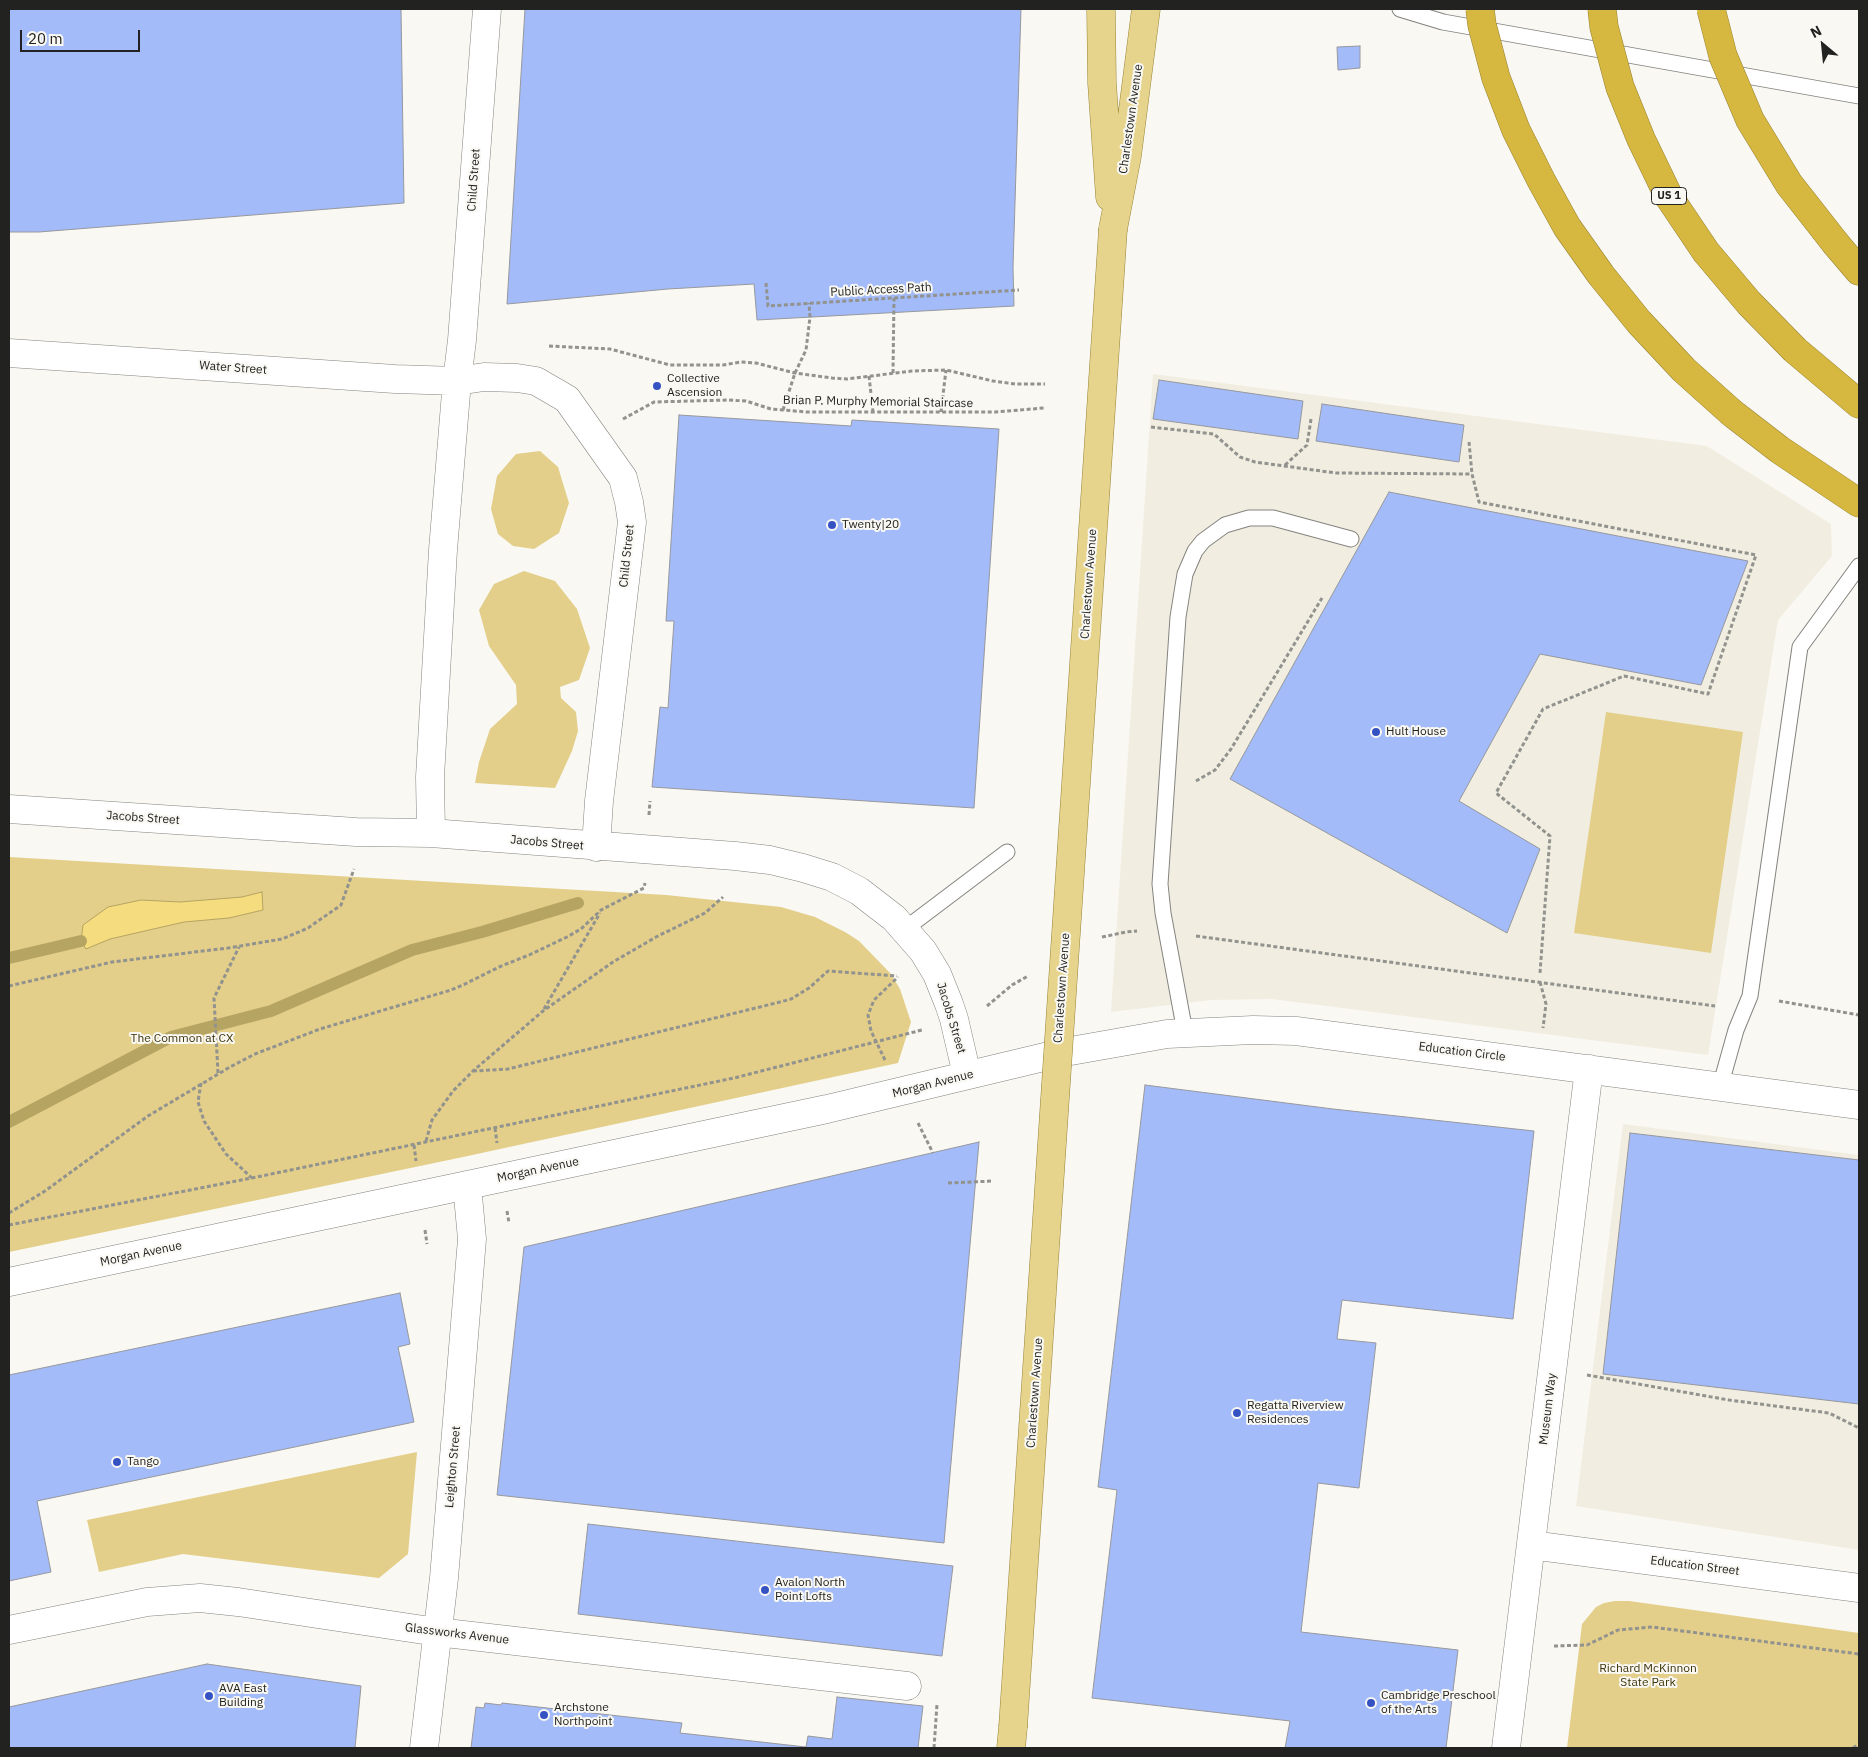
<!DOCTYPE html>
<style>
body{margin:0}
#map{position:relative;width:1868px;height:1757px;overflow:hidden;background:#f9f8f3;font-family:"IBM Plex Sans",sans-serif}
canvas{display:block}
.frame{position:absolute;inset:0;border:10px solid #222220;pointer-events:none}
.north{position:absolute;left:1798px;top:20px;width:50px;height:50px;-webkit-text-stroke:4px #f9f8f3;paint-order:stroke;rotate:332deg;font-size:14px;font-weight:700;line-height:20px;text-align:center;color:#222220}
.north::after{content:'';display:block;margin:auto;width:18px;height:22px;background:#222220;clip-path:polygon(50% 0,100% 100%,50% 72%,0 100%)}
.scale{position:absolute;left:20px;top:30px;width:120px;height:22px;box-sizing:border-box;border:2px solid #222220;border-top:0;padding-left:6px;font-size:15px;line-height:18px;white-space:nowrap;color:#222220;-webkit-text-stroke:4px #f9f8f3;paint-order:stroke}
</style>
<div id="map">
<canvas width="1868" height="1757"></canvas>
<div class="frame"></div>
<div class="north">N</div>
<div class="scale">20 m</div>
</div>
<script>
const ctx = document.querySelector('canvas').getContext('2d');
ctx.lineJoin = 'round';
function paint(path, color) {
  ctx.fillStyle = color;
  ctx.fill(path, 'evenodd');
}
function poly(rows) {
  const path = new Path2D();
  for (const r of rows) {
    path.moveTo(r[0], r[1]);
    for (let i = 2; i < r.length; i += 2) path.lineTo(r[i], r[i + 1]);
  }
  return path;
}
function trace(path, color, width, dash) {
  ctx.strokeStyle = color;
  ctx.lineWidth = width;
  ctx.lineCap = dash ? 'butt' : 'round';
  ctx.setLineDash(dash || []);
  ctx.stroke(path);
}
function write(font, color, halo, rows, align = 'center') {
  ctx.font = font + ' "IBM Plex Sans",sans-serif';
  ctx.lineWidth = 4;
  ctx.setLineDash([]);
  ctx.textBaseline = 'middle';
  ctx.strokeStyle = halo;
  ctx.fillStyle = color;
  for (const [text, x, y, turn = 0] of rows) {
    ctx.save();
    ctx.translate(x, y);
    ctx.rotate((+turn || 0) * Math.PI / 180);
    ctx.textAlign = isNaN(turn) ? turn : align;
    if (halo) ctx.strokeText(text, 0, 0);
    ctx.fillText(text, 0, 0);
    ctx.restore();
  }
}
paint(poly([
 [1153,374,1707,446,1831,524,1832,556,1778,620,1708,1055,1272,999,1211,1000,1111,1012],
 [1623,1124,1859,1155,1859,1550,1576,1506]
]), '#f1eee1');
paint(poly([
 [540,451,558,467,569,503,559,533,534,549,513,546,498,534,491,509,497,476,516,454],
 [524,571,555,581,577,609,590,648,579,680,560,687,561,698,576,712,578,731,572,751,555,788,475,783,479,762,490,729,517,704,516,685,489,646,479,610,494,584],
 [1606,712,1743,732,1711,953,1574,933],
 [9,857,666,895,781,907,815,917,845,932,859,941,891,974,900,989,911,1022,898,1063,463,1157,9,1252],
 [417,1452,408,1554,379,1578,183,1554,99,1572,87,1520],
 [1615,1601,1629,1601,1859,1633,1859,1748,1567,1748,1582,1624,1596,1607,1604,1603]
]), '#e3cf8a');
const water = poly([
 [262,892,263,910,229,918,184,922,110,939,86,949,81,941,83,925,108,907,141,900,180,902,242,897,262,892]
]);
paint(water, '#f5dc7f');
trace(water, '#b6a462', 1);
trace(poly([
 [9,958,81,941],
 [9,1122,171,1037,271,1011,412,950,482,932,578,903]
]), '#b6a462', 12);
const building = poly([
 [9,9,401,9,404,203,39,232,9,232,9,9],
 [525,9,1021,9,1013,267,1014,306,757,320,754,284,668,289,507,304,525,9],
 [1360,46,1360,68,1338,70,1337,47,1360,46],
 [1159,380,1303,401,1298,439,1153,419,1159,380],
 [1322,404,1464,425,1459,462,1316,441,1322,404],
 [679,415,851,426,852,420,999,429,974,808,652,787,660,707,668,708,674,621,666,621,679,415],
 [1389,492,1748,561,1701,685,1540,654,1459,801,1540,849,1507,933,1230,779,1389,492],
 [1145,1085,1333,1109,1534,1131,1513,1319,1342,1300,1337,1339,1376,1343,1359,1488,1318,1483,1301,1632,1458,1650,1446,1748,1285,1748,1290,1721,1092,1698,1117,1490,1098,1487,1145,1085],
 [1630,1133,1859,1160,1859,1404,1603,1374,1630,1133],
 [979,1142,944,1543,497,1495,524,1247,979,1142],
 [400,1293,410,1344,398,1347,414,1422,37,1501,51,1572,9,1581,9,1372,9,1375,400,1293],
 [588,1524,953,1566,942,1656,578,1614,588,1524],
 [207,1664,361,1686,355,1748,9,1748,9,1707,207,1664],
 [837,1697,923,1706,918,1748,471,1748,476,1707,484,1708,485,1703,501,1705,502,1703,682,1723,680,1733,806,1747,808,1736,832,1739,837,1697]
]);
paint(building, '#a3bbf9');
trace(building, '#97989d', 1);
const service = poly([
 [1400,9,1443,22,1859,96],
 [905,929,1007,852],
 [1185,1032,1163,913,1160,884,1178,617,1185,574,1195,551,1203,541,1225,525,1249,518,1273,518,1351,539],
 [1720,1087,1736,1030,1750,996,1800,647,1859,566]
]);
const minor = poly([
 [9,353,395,379,457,381,484,377,517,378,536,381,567,399,623,478,629,502,632,522,599,801,596,847],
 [9,809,356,832,431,833,735,856,770,860,803,868,832,877,859,891,894,918,923,951,937,974,949,1004,954,1019,967,1075],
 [431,833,430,777,443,550,457,381,462,340,487,9],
 [9,1282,827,1109,1065,1052,1167,1034,1253,1030,1296,1031,1859,1105],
 [1531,1545,1859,1588],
 [9,1630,147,1602,200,1598,238,1602,437,1632,907,1686],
 [424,1748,444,1578,472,1239,467,1185],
 [1506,1748,1589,1069]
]);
const primary = poly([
 [1101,9,1102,83,1110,197],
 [1113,229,1127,156,1146,9],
 [1011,1748,1013,1727]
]);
const motorway = poly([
 [1836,244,1859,271],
 [1795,350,1859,404],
 [1732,413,1780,450,1859,503]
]);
trace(service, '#84837f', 17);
trace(minor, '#84837f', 29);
trace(primary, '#978335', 29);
trace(motorway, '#978335', 29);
trace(poly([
 [766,283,768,306,1019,290],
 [549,346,610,349,670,365,723,365,741,362,756,363,795,373,832,378,847,379,912,371,946,370,993,381,1015,384,1045,384],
 [893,373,894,298],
 [869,376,873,412],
 [783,410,795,373,806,350,810,317,809,303],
 [941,412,946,370],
 [623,419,654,402,729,400,746,401,771,409,807,412,995,412,1044,408],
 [1151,427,1214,434,1240,457,1255,462,1336,473,1472,474],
 [1469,442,1472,474,1479,502,1756,555,1708,694,1624,676,1543,709,1496,793,1550,836,1540,973],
 [1285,465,1307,445,1311,419],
 [1196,781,1215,770,1231,749,1322,598],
 [649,815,650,801],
 [1196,936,1715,1006],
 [1102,937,1126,932,1137,931],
 [1540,982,1546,1004,1543,1028],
 [9,986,112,962,228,948,282,939,308,928,341,905,354,869],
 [1779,1001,1859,1015],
 [987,1006,1012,985,1028,976],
 [544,1009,600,913],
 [885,1060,871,1031,868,1015,874,1000,898,977],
 [473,1071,508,1069,780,1002,791,999,809,988,828,971,897,976],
 [218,1073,214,998,239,947],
 [201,1083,198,1102,204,1121,226,1154,252,1178],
 [918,1123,933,1153],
 [495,1128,497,1143],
 [426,1141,432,1120,453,1091,473,1071,543,1011,613,962,656,937,705,913,723,897],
 [414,1145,416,1161],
 [948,1183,993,1181],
 [507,1211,509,1223],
 [9,1213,45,1191,148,1116,230,1067,255,1054,320,1029,451,990,465,984,499,967,529,955,567,937,581,929,601,910,644,888,645,883],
 [9,1225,252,1178,734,1078,922,1030],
 [425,1230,427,1244],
 [1587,1375,1729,1400,1829,1413,1859,1428],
 [1554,1646,1587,1645,1618,1630,1652,1627,1859,1654],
 [934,1748,937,1704],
 [1853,1748,1859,1744]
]), '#92928e', 3, [4, 2.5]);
trace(service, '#fff', 15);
trace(minor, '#fff', 28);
trace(primary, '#e6d48c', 28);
trace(motorway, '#d6b740', 28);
const primaryBridge = poly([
 [1013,1727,1113,229]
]);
const motorwayBridge = poly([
 [1480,9,1482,25,1496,78,1516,130,1541,180,1567,227,1601,275,1639,322,1684,370,1732,413],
 [1602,9,1604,27,1620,87,1641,139,1669,197,1706,252,1749,303,1795,350],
 [1711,9,1723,56,1750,120,1789,184,1836,244]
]);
trace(primaryBridge, '#978335', 29, []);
trace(motorwayBridge, '#978335', 29, []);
trace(primaryBridge, '#e6d48c', 28);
trace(motorwayBridge, '#d6b740', 28);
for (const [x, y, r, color] of [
 [657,386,5,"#3552c3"],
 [832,525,5,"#3552c3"],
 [1376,732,5,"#3552c3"],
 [1237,1413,5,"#3552c3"],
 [117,1462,5,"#3552c3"],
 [765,1590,5,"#3552c3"],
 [209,1696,5,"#3552c3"],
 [1371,1703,5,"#3552c3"],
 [544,1715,5,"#3552c3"]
]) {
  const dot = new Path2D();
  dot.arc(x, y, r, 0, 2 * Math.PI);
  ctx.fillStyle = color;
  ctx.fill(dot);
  trace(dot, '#f9f8f3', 2);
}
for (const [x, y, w] of [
 [1669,196,35]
]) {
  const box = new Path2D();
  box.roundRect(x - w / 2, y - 8.5, w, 17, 4);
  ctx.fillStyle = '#f9f8f3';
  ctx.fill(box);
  trace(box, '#222220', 1);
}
write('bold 11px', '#222220', null, [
 ["US 1",1669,196]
]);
write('12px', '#222220', '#f9f8f3', [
 ["Charlestown Avenue",1131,119,-82],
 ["Child Street",474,180,-86],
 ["Public Access Path",881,290,-3],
 ["Water Street",233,368,4],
 ["Brian P. Murphy Memorial Staircase",878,402,1],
 ["Child Street",627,556,-84],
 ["Charlestown Avenue",1089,584,-86],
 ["Jacobs Street",143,818,4],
 ["Jacobs Street",547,843,5],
 ["Charlestown Avenue",1062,988,-86],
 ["Jacobs Street",951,1018,73],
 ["Education Circle",1462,1052,7],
 ["Morgan Avenue",933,1084,-14],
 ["Morgan Avenue",538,1170,-12],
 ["Morgan Avenue",141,1254,-12],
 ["Charlestown Avenue",1035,1393,-86],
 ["Museum Way",1548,1409,-83],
 ["Leighton Street",453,1467,-85],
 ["Education Street",1695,1566,7],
 ["Glassworks Avenue",457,1634,7]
]);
write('12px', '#222220', '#f9f8f3', [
 ["Collective",667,379],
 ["Ascension",667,393],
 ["Twenty|20",842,525],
 ["Hult House",1386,732],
 ["Regatta Riverview",1247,1406],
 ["Residences",1247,1420],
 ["Tango",127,1462],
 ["Avalon North",775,1583],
 ["Point Lofts",775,1597],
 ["AVA East",219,1689],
 ["Building",219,1703],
 ["Cambridge Preschool",1381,1696],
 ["of the Arts",1381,1710],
 ["Archstone",554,1708],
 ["Northpoint",554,1722]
], 'left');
write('12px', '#3e340b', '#f9f8f3', [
 ["The Common at CX",182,1039],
 ["Richard McKinnon",1648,1669],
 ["State Park",1648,1683]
]);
</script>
